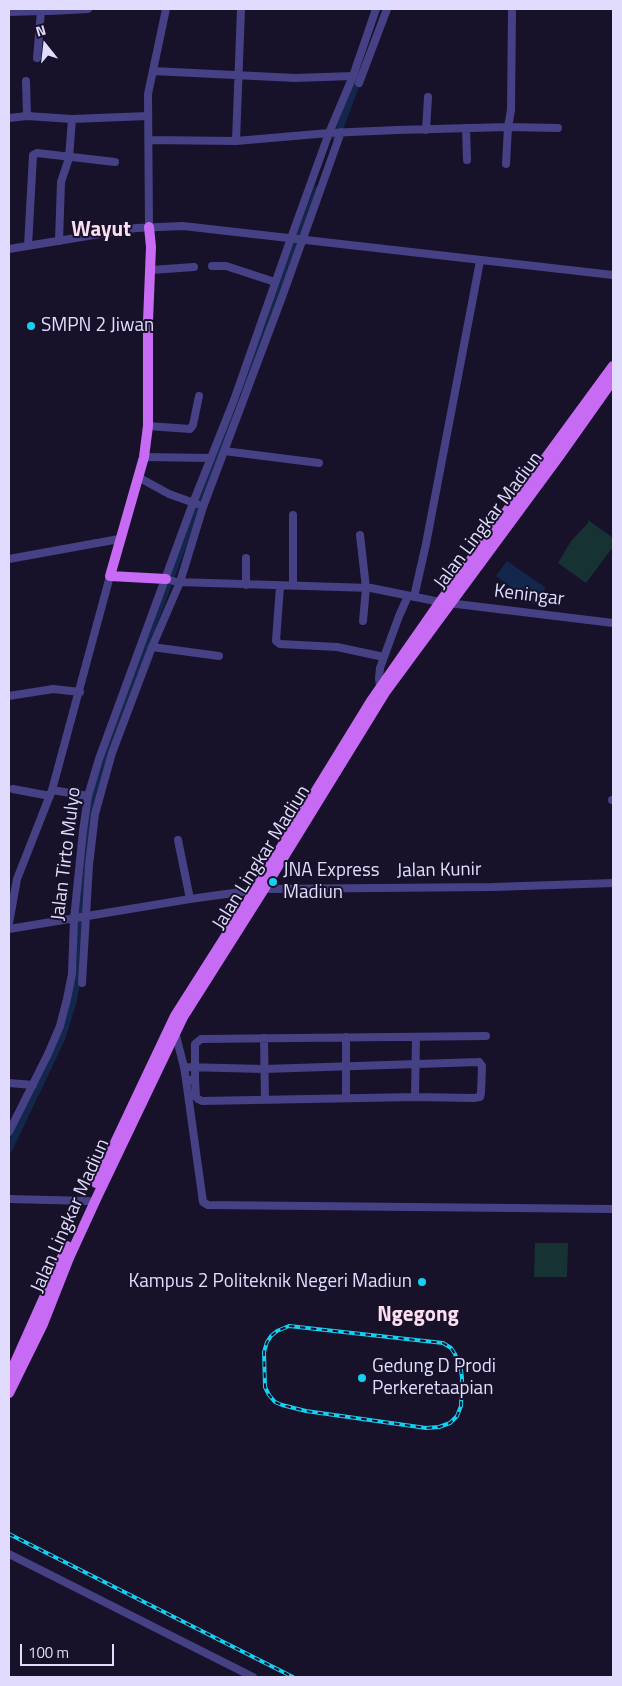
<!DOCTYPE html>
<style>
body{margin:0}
#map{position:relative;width:622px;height:1686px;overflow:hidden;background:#171229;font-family:"Titillium Web",sans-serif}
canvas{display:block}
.frame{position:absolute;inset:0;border:10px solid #e1dcfd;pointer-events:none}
.north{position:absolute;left:20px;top:20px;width:50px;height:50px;-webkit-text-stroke:4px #171229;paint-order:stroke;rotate:344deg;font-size:14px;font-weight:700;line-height:20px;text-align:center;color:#e1dcfd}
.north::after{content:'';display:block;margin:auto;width:18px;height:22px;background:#e1dcfd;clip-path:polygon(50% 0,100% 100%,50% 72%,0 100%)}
.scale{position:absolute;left:20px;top:1644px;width:94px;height:22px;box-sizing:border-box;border:2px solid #e1dcfd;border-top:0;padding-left:6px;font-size:15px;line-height:18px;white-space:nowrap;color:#e1dcfd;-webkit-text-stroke:4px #171229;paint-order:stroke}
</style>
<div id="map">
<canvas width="622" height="1686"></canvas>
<div class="frame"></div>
<div class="north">N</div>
<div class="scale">100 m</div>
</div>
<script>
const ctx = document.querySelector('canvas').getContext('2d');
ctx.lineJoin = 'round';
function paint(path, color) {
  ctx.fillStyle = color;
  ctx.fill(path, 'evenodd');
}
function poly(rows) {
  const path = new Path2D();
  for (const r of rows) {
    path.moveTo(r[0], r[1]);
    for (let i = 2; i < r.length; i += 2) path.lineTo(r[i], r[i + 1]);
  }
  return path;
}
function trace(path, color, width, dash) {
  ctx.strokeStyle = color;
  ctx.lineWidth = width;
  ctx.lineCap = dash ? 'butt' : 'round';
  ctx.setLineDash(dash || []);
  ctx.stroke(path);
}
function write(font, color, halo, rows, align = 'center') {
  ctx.font = font + ' "Titillium Web",sans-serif';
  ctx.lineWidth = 4;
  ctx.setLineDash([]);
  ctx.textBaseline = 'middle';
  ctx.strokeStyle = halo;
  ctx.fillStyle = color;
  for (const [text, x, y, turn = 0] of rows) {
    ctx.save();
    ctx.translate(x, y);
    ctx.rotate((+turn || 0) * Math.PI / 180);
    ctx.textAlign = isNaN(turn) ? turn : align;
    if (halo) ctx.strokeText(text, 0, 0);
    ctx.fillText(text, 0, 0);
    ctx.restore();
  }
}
paint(poly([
 [588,520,613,538,613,547,586,583,558,563,571,541,588,523],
 [535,1243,568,1243,567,1277,534,1277]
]), '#163232');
paint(poly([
 [507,561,546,588,534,604,496,576]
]), '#13264c');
trace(poly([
 [336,138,359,77],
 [242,388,317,190],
 [147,641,231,417],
 [9,1149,62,1038,73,1002,80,964,81,909,91,807,98,781,148,638]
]), '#13264c', 7);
trace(poly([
 [41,9,41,11,50,11,88,9],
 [9,12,41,11,37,58],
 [153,71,295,78,353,76],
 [26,81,27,116],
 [359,83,387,9],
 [9,118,27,116,72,119,148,116],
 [466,128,467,160],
 [426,130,428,97],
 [149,140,236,141,329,133,397,130,508,127,558,128],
 [236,141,241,9],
 [506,164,508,127,511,110,512,9],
 [149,227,148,94,166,9],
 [59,241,61,182,69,158,72,119],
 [28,246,33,155,37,153,115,162],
 [9,249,136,228,183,226,613,275],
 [212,266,226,266,275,282],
 [151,270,194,267],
 [148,426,190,429,193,425,199,396],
 [224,451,319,463],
 [144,457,211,458],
 [138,477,169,494,197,504],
 [360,535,366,588,363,621],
 [246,558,246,585],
 [9,559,119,539],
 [166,579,177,582,371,588,440,602,613,623],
 [280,586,276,641,280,644,337,647,384,657],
 [293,586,293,515],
 [414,597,426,544,480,261],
 [152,647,219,656],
 [382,689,380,687,379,678,380,668,399,616,408,596],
 [9,696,53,689,80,692],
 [13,789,50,796],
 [52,790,88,796],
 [612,800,613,800],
 [178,840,190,899],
 [264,889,493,887,613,883],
 [9,923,17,879,52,790,110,576],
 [9,929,190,899,255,890],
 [82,983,89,865,95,814,112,753,152,647,180,582,203,507,282,297,341,132],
 [175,1032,184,1067],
 [264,1038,265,1099],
 [479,1062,482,1066,481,1093,480,1097,474,1098,415,1097,202,1101,198,1099,196,1097,195,1080,186,1080,184,1067,264,1069,479,1062],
 [186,1080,203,1202,208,1205,613,1209],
 [195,1080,195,1044,201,1039,486,1036],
 [9,1083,33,1085],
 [415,1097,416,1037],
 [346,1098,346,1037],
 [9,1132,48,1054,60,1026,67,999,72,974,74,919,83,831,88,796,99,759,193,503,234,400,291,238,329,133,353,76,376,9],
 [9,1199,89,1201],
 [9,1554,253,1677]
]), '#464184', 8);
trace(poly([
 [149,227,151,247,148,321,148,426,144,457,110,576,166,579],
 [96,1183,175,1016,255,890,371,701,440,602,613,366],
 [9,1376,67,1246],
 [9,1393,43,1324,69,1258,97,1197,183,1017,264,889,386,691,560,455,613,380]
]), '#c76bf5', 10);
const rail = poly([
 [289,1326,443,1343,451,1348,455,1354,461,1370,462,1378,461,1406,457,1416,450,1423,439,1427,426,1428,306,1411,282,1405,275,1402,269,1395,265,1387,264,1352,267,1342,271,1336,277,1331,289,1326],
 [9,1534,293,1677]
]);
trace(rail, '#15d0f0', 4);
trace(rail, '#171229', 2, [5.5]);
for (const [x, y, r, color] of [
 [31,326,5,"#15d0f0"],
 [273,882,5,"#15d0f0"],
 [422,1282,5,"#15d0f0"],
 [362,1378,5,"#15d0f0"]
]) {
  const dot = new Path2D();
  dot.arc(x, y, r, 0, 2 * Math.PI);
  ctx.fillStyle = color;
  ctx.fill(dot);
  trace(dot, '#171229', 2);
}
write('19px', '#e1dcfd', '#171229', [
 ["SMPN 2 Jiwan",41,326],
 ["JNA Express",283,871],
 ["Madiun",283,893],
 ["Kampus 2 Politeknik Negeri Madiun",412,1282,"right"],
 ["Gedung D Prodi",372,1367],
 ["Perkeretaapian",372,1389]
], 'left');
write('19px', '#e1dcfd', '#171229', [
 ["Jalan Lingkar Madiun",489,521,-53],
 ["Keningar",529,596,7],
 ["Jalan Tirto Mulyo",67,854,-83],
 ["Jalan Lingkar Madiun",262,858,-58],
 ["Jalan Kunir",439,871,-1],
 ["Jalan Lingkar Madiun",71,1216,-66]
]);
write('bold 21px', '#fddef0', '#171229', [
 ["Wayut",101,231],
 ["Ngegong",418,1316]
]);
</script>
